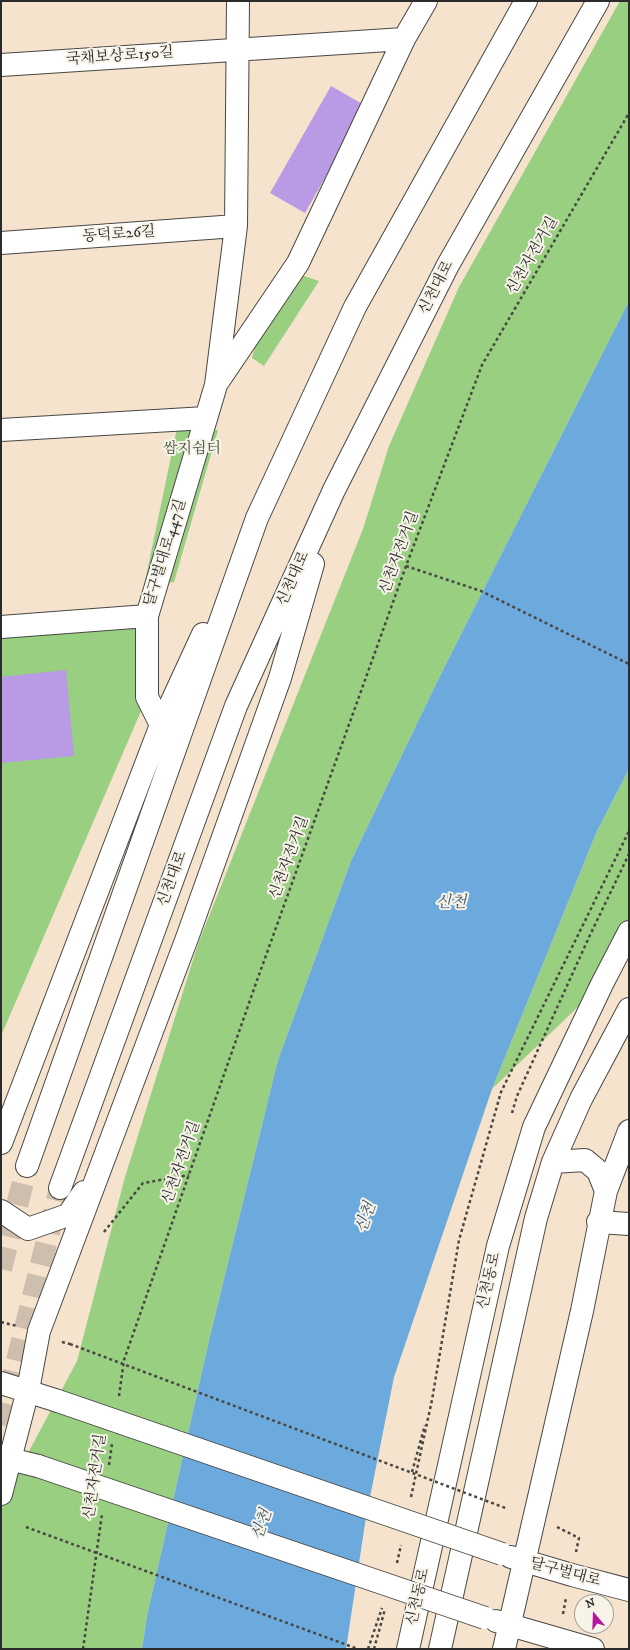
<!DOCTYPE html>
<meta charset="utf-8">
<style>
body{margin:0}
#map{position:relative;width:630px;height:1650px;overflow:hidden;background:#f5e3cd;font-family:"IM FELL DW Pica",serif}
canvas{display:block}
.frame{position:absolute;inset:0;border:2px solid #2b2b2b;pointer-events:none}
.north{position:absolute;left:574px;top:1594px;width:40px;height:40px;box-sizing:border-box;background:#f7f3e8;border:1px solid #a5a39c;border-radius:50%;rotate:341deg;font-size:11px;font-weight:700;line-height:16px;text-align:center;color:#2b2b2b}
.north::after{content:'';display:block;margin:auto;width:14px;height:18px;background:#b5179e;clip-path:polygon(50% 0,100% 100%,50% 72%,0 100%)}
</style>
<div id="map">
<canvas width="630" height="1650"></canvas>
<div class="frame"></div>
<div class="north">N</div>
</div>
<script>
const ctx = document.querySelector('canvas').getContext('2d');
ctx.lineJoin = 'round';
function paint(path, color) {
  ctx.fillStyle = color;
  ctx.fill(path, 'evenodd');
}
function poly(rows) {
  const path = new Path2D();
  for (const r of rows) {
    path.moveTo(r[0], r[1]);
    for (let i = 2; i < r.length; i += 2) path.lineTo(r[i], r[i + 1]);
  }
  return path;
}
function trace(path, color, width, dash) {
  ctx.strokeStyle = color;
  ctx.lineWidth = width;
  ctx.lineCap = dash ? 'butt' : 'round';
  ctx.setLineDash(dash || []);
  ctx.stroke(path);
}
function write(font, color, halo, rows, align = 'center') {
  ctx.font = font + ' "IM FELL DW Pica","Noto Serif KR",serif';
  ctx.lineWidth = 4;
  ctx.setLineDash([]);
  ctx.textBaseline = 'middle';
  ctx.strokeStyle = halo;
  ctx.fillStyle = color;
  for (const [text, x, y, turn = 0] of rows) {
    ctx.save();
    ctx.translate(x, y);
    ctx.rotate((+turn || 0) * Math.PI / 180);
    ctx.textAlign = isNaN(turn) ? turn : align;
    if (halo) ctx.strokeText(text, 0, 0);
    ctx.fillText(text, 0, 0);
    ctx.restore();
  }
}
paint(poly([
 [620,1,629,1,629,301,437,682,351,861,278,1060,210,1336,147,1616,142,1649,1,1649,1,1504,77,1361,125,1177,198,944,363,529,389,446,459,287],
 [280,268,319,281,264,366,252,358,267,301],
 [177,428,218,430,174,582,144,586],
 [147,616,147,697,1,1036,1,627],
 [629,769,629,932,602,984,492,1089,597,831]
]), '#98cf81');
paint(poly([
 [629,301,629,769,597,831,492,1089,394,1377,366,1517,346,1649,142,1649,147,1616,210,1336,278,1060,351,861,437,682]
]), '#6caade');
paint(poly([
 [331,86,366,106,305,213,270,193],
 [66,670,74,756,1,763,1,677]
]), '#b89be4');
trace(poly([
 [1,1269,27,1166],
 [1,1425,60,1188]
]), '#cdbead', 22, [22, 11]);
const minor = poly([
 [1,65,404,39],
 [1,243,236,226],
 [219,380,298,263,404,39,426,1],
 [1,430,206,418],
 [1,627,147,616,216,385,236,226,238,1],
 [598,1222,629,1224]
]);
const tertiary = poly([
 [147,616,147,697,161,725]
]);
const secondary = poly([
 [553,1162,585,1160,598,1171,606,1191],
 [1,1383,58,1401],
 [1,1457,38,1466],
 [511,1557,572,1575,629,1590],
 [496,1621,593,1649],
 [408,1649,498,1246,534,1127,602,984,629,932],
 [440,1649,536,1218,553,1162,581,1099,629,1009],
 [504,1649,582,1311,606,1191,629,1131]
]);
const trunk = poly([
 [1,1143,161,725,203,634],
 [27,1166,257,518,355,307,526,1],
 [60,1188,236,706,334,490,448,265,598,1],
 [1,1211,28,1229,68,1215,84,1192],
 [1,1494,28,1390,39,1331,187,938,280,678,313,564]
]);
trace(minor, '#494743', 24);
trace(tertiary, '#494743', 24);
trace(secondary, '#494743', 24);
trace(trunk, '#494743', 24);
trace(poly([
 [406,566,481,591,629,664],
 [512,1113,517,1096,590,935,629,854],
 [104,1232,143,1183,189,1175],
 [1,1322,17,1326],
 [62,1342,70,1344],
 [119,1396,124,1360,255,986,406,566,482,365,629,113],
 [109,1465,112,1444],
 [412,1472,425,1425],
 [411,1497,432,1400,459,1240,501,1092,629,831],
 [557,1527,579,1538,576,1552],
 [397,1563,401,1545],
 [563,1614,566,1598],
 [83,1649,102,1514],
 [368,1649,382,1608],
 [374,1649,385,1609]
]), '#494743', 2.5, [3, 3]);
trace(minor, '#fff', 22);
trace(tertiary, '#fff', 22);
trace(secondary, '#fff', 22);
trace(trunk, '#fff', 22);
const secondaryBridge = poly([
 [58,1401,502,1554],
 [38,1466,485,1618]
]);
trace(secondaryBridge, '#494743', 24, []);
trace(poly([
 [70,1344,508,1509],
 [26,1527,358,1649]
]), '#494743', 2.5, [3, 3]);
trace(secondaryBridge, '#fff', 22);
write('15px', '#2b2b2b', '#f7f3e8', [
 ["국채보상로150길",120,57,-4],
 ["동덕로26길",119,235,-4],
 ["신천자전거길",533,256,-60],
 ["신천대로",437,288,-63],
 ["달구벌대로447길",166,553,-73],
 ["신천자전거길",400,553,-70],
 ["신천대로",294,579,-66],
 ["신천자전거길",290,858,-70],
 ["신천대로",173,879,-70],
 ["신천자전거길",182,1163,-71],
 ["신천동로",490,1281,-77],
 ["신천자전거길",96,1477,-82],
 ["달구벌대로",565,1573,15],
 ["신천동로",419,1597,-77]
]);
write('15px', '#465440', '#f7f3e8', [
 ["쌈지쉼터",192,450]
]);
write('italic 16px', '#42576a', '#f7f3e8', [
 ["신천",451,904],
 ["신천",367,1218,-71],
 ["신천",263,1525,-71]
]);
</script>
